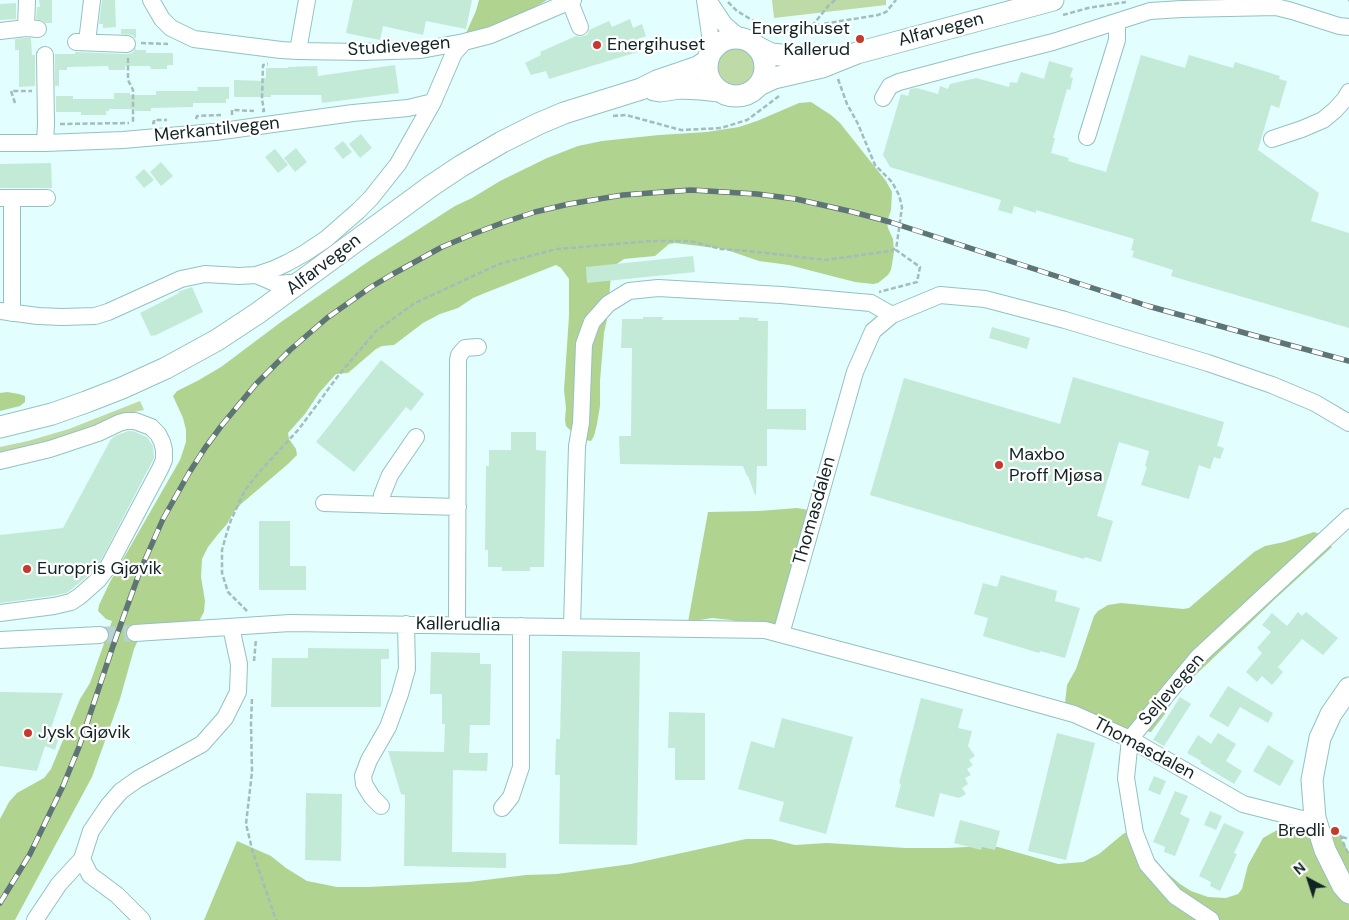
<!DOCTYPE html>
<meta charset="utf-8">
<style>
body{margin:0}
#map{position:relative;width:1349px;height:920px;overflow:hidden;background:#e2fefe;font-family:"DM Sans",sans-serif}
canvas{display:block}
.north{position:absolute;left:1284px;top:855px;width:50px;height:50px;-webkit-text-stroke:4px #fff;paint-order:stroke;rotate:320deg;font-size:14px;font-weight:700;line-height:20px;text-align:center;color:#122324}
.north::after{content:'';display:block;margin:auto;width:18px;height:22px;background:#122324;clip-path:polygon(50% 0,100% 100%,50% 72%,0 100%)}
</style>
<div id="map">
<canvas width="1349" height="920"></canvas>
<div class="north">N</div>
</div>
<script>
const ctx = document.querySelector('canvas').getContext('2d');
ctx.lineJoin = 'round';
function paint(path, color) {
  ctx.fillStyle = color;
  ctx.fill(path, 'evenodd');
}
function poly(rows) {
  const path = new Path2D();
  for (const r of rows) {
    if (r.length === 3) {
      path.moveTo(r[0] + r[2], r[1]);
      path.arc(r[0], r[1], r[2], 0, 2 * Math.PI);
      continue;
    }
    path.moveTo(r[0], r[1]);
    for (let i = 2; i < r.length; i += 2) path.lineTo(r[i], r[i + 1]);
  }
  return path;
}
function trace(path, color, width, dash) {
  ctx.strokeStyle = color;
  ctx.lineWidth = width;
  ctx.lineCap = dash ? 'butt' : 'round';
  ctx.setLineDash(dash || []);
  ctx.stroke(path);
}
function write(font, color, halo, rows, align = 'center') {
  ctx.font = font + ' "DM Sans",sans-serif';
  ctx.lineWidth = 4.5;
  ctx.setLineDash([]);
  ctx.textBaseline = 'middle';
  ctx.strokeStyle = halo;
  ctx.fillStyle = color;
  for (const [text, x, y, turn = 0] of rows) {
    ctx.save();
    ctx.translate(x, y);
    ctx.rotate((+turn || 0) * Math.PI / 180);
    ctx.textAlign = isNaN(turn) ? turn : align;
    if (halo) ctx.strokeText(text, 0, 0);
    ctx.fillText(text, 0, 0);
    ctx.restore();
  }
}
paint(poly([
 [772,0,886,0,886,5,774,18],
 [735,67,21],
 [140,401,144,410,119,415,93,427,0,456,0,447,28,441,69,429]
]), '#bedaa6');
paint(poly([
 [479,0,547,0,520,16,466,35,466,33,476,11],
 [811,102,831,115,840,123,886,181,892,192,891,210,887,222,888,228,893,239,894,252,891,270,888,275,878,283,873,284,855,282,789,265,759,261,724,249,675,243,669,244,655,256,624,259,614,266,611,272,608,315,604,333,600,381,600,406,597,424,594,436,591,441,579,439,566,426,565,420,566,408,564,390,569,316,569,279,561,268,556,265,485,293,473,298,458,308,440,314,423,323,394,345,382,346,376,349,348,373,336,374,319,393,305,414,288,433,289,439,296,449,297,455,288,464,241,504,233,513,227,524,219,533,208,547,202,559,201,577,205,601,204,612,198,623,143,629,134,649,120,699,92,777,15,920,0,920,0,819,9,802,17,793,44,778,51,769,80,699,90,683,112,621,106,619,98,611,99,605,110,582,180,460,186,442,186,430,183,418,173,396,177,391,199,380,221,367,281,322,369,261,455,206,472,198,500,181,547,158,578,146,602,141,659,135,707,132,739,127,757,121,799,103],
 [7,392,19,394,25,396,25,402,20,406,0,411,0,393],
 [797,508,809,510,787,615,773,627,761,627,731,620,712,618,688,622,708,512,759,511],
 [1314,532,1320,534,1332,547,1275,599,1244,629,1187,683,1178,692,1165,714,1151,732,1115,726,1065,703,1067,685,1076,669,1094,616,1098,611,1108,605,1121,603,1183,609,1189,608,1254,552,1265,546,1284,542],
 [1319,815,1340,838,1349,852,1349,920,204,920,237,841,271,856,286,868,307,881,337,887,368,887,469,882,526,875,557,874,631,864,746,839,771,839,795,845,827,843,906,848,948,848,985,846,998,847,1058,864,1083,862,1099,854,1123,834,1135,828,1146,849,1166,872,1180,884,1191,891,1208,897,1226,898,1238,894,1242,889,1248,865,1263,838,1295,820]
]), '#b0d490');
paint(poly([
 [39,0,52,0,52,23,45,23,43,21,36,19,37,7,40,7],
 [102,0,115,0,116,27,103,28,103,24,99,24],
 [353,0,472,0,466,29,426,21,423,35,383,26,380,40,346,33],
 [16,3,16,19,0,20,0,4],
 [630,19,633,28,642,24,646,36,638,39,641,51,549,79,546,71,531,75,525,63,541,55,540,52,576,36,579,37,584,36,588,34,589,30,609,21,612,27],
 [121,29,136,29,136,39,132,35,121,34],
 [26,38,31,38,32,55,35,55,35,86,19,87,19,50,15,50,15,39],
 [136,48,136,50,146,50,146,53,173,53,173,65,167,65,167,69,151,69,150,66,125,66,125,70,109,70,108,66,67,67,67,70,59,70,59,86,55,86,55,54,75,54,75,52,127,54,132,53],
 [1141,55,1185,68,1189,55,1233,68,1235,62,1280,76,1279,79,1287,81,1279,108,1271,105,1258,150,1319,193,1311,221,1349,233,1349,328,1171,276,1173,270,1132,257,1134,251,1131,250,1134,239,1036,210,1036,213,1014,206,1012,214,998,210,1001,200,890,167,883,155,901,94,908,96,910,89,917,88,938,94,940,86,948,89,950,84,976,78,1009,87,1010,82,1017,83,1021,72,1044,79,1049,61,1073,68,1070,77,1073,78,1070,90,1067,89,1053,138,1055,138,1051,153,1069,158,1068,161,1106,172],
 [395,65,399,93,322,103,321,95,271,95,271,97,234,97,234,80,264,81,264,78,266,78,266,68,288,68,288,67,317,66,318,76],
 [197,87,229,87,229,99,226,99,226,103,193,103,193,107,151,108,151,111,135,111,135,109,109,109,109,111,106,111,106,115,81,115,81,112,56,112,56,96,73,96,73,99,114,99,114,93,130,93,130,95,156,95,156,91,198,91],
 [361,134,372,148,360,158,349,144],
 [343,141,352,152,343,159,334,148],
 [296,148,307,162,295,172,284,158],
 [275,149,288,165,278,173,265,157],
 [161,162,173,176,161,186,150,172],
 [51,163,52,188,0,188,0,164],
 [144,169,154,180,144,188,135,177],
 [693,256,695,272,587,283,586,267],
 [192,287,203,312,154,336,153,335,151,336,140,313,179,293,178,292],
 [643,317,663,317,662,320,739,320,739,317,758,318,758,321,768,321,767,409,806,409,806,430,767,429,767,466,757,466,756,495,755,495,748,476,747,476,743,466,620,464,619,436,631,436,632,348,621,348,622,319,643,319],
 [992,327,1030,338,1027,349,989,338],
 [381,360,424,394,411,411,406,407,354,472,316,442],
 [1073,377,1224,422,1217,446,1224,448,1220,459,1214,457,1210,469,1199,465,1189,499,1141,485,1147,467,1145,466,1149,451,1119,442,1097,516,1113,521,1101,562,1085,557,1084,559,870,495,904,378,1060,424],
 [128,431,133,431,147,437,153,446,154,458,100,562,91,573,67,593,52,596,0,603,0,535,63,528,111,439,115,436],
 [511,432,536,432,536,450,546,451,544,567,530,567,530,571,502,571,502,567,488,567,488,550,485,550,486,466,489,466,489,450,511,450],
 [259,521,290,521,290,566,306,566,306,590,259,590],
 [1001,575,1057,591,1055,601,1080,608,1065,658,1040,651,1039,653,983,636,988,618,974,614,983,583,997,587],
 [1298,612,1302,616,1306,612,1338,638,1323,655,1302,639,1278,667,1283,672,1272,685,1262,676,1257,682,1246,672,1262,653,1257,648,1271,632,1262,625,1272,613,1287,626],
 [308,648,389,649,389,659,381,659,381,707,271,707,272,658,308,658],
 [562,651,640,652,637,845,559,844,560,775,555,775,556,739,560,739],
 [431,652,480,653,480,664,491,664,490,725,470,725,469,753,488,753,487,771,453,770,452,852,506,853,506,868,404,866,405,795,401,794,388,751,444,752,445,724,442,724,442,694,430,694],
 [1228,686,1273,713,1268,723,1240,707,1228,727,1209,716],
 [0,692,63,693,50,731,60,734,55,750,45,746,37,771,0,766],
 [1180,697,1191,704,1164,746,1153,740],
 [921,698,963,709,958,728,972,731,968,746,975,756,969,760,973,765,967,769,971,775,965,778,968,784,962,788,966,794,959,798,940,793,934,817,895,807,901,784,899,783],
 [669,712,705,713,705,780,675,780,675,748,668,748],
 [782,718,853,737,826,834,779,821,784,802,738,789,751,741,774,748],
 [1057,733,1095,743,1066,860,1028,851],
 [1218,733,1236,744,1226,761,1242,771,1234,784,1200,763,1201,761,1187,753,1198,735,1211,744],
 [1268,745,1294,761,1280,786,1253,771],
 [1154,776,1166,781,1160,795,1148,790],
 [1175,791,1188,796,1180,814,1190,819,1175,856,1164,852,1165,847,1153,842],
 [306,793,342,794,341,861,305,860],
 [1210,811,1222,816,1216,830,1204,825],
 [960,820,1000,831,995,850,982,847,981,850,954,843],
 [1224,823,1244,832,1234,853,1237,854,1220,891,1210,886,1211,882,1199,876]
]), '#c3ead7');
trace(poly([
 [100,635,135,633]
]), '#b8d2d2', 16, [16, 8]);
const minor = poly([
 [151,0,162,19,171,28,194,39,281,50,298,51],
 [307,0,298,51,363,52,421,50,464,42,491,35,573,0],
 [705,0,710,35,711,52],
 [708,0,724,24,733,32,745,40],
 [570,2,580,27],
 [26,28,27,0],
 [0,31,26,28,38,29],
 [76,42,127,44],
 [87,42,92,0],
 [883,98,890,86,899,82,974,62,1053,42,1150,11,1182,9,1276,7,1292,11,1339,26,1349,27],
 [1087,137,1117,40,1117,22],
 [1272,139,1302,129,1323,120,1335,110,1345,99,1349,92],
 [0,143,45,143,123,140,215,132,353,113,408,108,433,102,454,53,464,42],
 [45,143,46,124,45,55],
 [0,198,47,198],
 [256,275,277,284,302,282],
 [0,311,38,316,62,317,95,316,108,312,181,279,205,274,239,276,256,275,274,269,287,263,305,253,326,239,358,211,371,198,398,164,433,102],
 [12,313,12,199],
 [0,461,50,449,98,433,119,423,126,421,135,421,151,427,158,434,162,442,164,450,164,460,160,469,108,567,98,580,80,596,71,602,54,606,0,613],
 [324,503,458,507],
 [382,505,382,495,390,475,416,437],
 [457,625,458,360,459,355,465,348,478,347],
 [572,627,577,446,581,423,584,344,592,322,608,304,629,291,658,288,781,295,871,303,892,315],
 [135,633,290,623,765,630,945,678,1074,714,1130,739,1243,804,1302,819,1315,818],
 [781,634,855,372,873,331,892,315,940,295,985,299,1065,320,1208,363,1272,385,1315,403,1349,423],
 [0,640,100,635],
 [381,806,372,797,364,784,363,776,369,760,388,727,400,694,407,669,406,624],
 [502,808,511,797,521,767,521,626],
 [82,859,90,875,117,895,142,920],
 [35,920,59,884,82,859,91,831,108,806,121,791,138,779,202,744,225,718,238,692,239,664,231,627],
 [1211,920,1175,896,1147,864,1135,833,1126,778,1130,739,1198,657,1349,517]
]);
const major = poly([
 [736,67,29],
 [757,47,771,54,791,56,827,56],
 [759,85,774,78,822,67,857,53,1053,0],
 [654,90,660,91,680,88,701,89,719,91],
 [0,427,52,414,86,402,122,388,166,368,217,340,258,313,431,186,461,166,502,142,538,124,564,113,641,89,657,81,698,67,708,60],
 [1349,688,1331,714,1320,738,1312,780,1315,818,1325,850,1343,886,1349,893]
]);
trace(minor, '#94c1c2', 18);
trace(major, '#94c1c2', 23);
trace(poly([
 [1348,0,1349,0],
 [728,2,737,11,762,26,774,29,786,30,878,15,886,12,896,0],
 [1063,15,1088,8,1126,2],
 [812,26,829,5,835,0],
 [141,43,168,44],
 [128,58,128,80,133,90,133,123],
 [838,79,847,104,858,124,875,165,892,182,899,195,902,207,896,250,920,267,917,282,879,292],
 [15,103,11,91,32,91],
 [262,111,264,111,262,99,263,65,268,64],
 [232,115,232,110,254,111],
 [613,116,626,115,681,130,721,128,747,120,779,96],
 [196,119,197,116,221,115],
 [152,123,154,123,154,120,167,120],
 [60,124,129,123],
 [247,611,228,592,222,573,222,550,227,532,231,520,245,490,262,469,299,429,338,376,376,331,415,303,499,264,557,249,651,241,690,241,721,249,749,251,825,260,891,251,896,248],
 [254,661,256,639],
 [252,699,251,723,252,772,246,824,253,853,276,920],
 [1337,828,1349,856],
 [1342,837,1349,839]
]), '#a3bcbc', 2.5, [5, 2.5]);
trace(minor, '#fff', 16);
trace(major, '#fff', 21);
const rail = poly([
 [0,903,30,854,63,786,79,747,113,646,140,571,163,519,189,473,205,448,222,425,256,384,290,350,327,318,371,287,393,274,442,247,473,234,502,223,535,212,569,204,623,195,691,190,757,194,796,199,853,212,890,222,1148,306,1245,333,1349,361]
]);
trace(rail, '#5f7475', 5.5);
trace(rail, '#fff', 4, [11]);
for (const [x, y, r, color] of [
 [860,39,5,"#c6392d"],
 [597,45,5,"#c6392d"],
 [999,465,5,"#c6392d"],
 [27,569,5,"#c6392d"],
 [28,733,5,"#c6392d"],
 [1335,831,5,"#c6392d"]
]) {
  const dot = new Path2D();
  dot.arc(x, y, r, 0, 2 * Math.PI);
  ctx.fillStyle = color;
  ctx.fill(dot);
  trace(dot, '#fff', 2);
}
write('18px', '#122324', '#fff', [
 ["Energihuset",850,29,"right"],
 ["Kallerud",850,50,"right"],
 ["Energihuset",607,45],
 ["Maxbo",1009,455],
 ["Proff Mjøsa",1009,476],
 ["Europris Gjøvik",37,569],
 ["Jysk Gjøvik",38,733],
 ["Bredli",1325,831,"right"]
], 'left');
write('18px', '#122324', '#fff', [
 ["Alfarvegen",941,30,-15],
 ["Studievegen",399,47,-4],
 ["Merkantilvegen",217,130,-6],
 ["Alfarvegen",324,265,-37],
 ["Thomasdalen",815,511,-74],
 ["Kallerudlia",458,625,1],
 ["Seljevegen",1172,690,-49],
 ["Thomasdalen",1144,749,28]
]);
</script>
